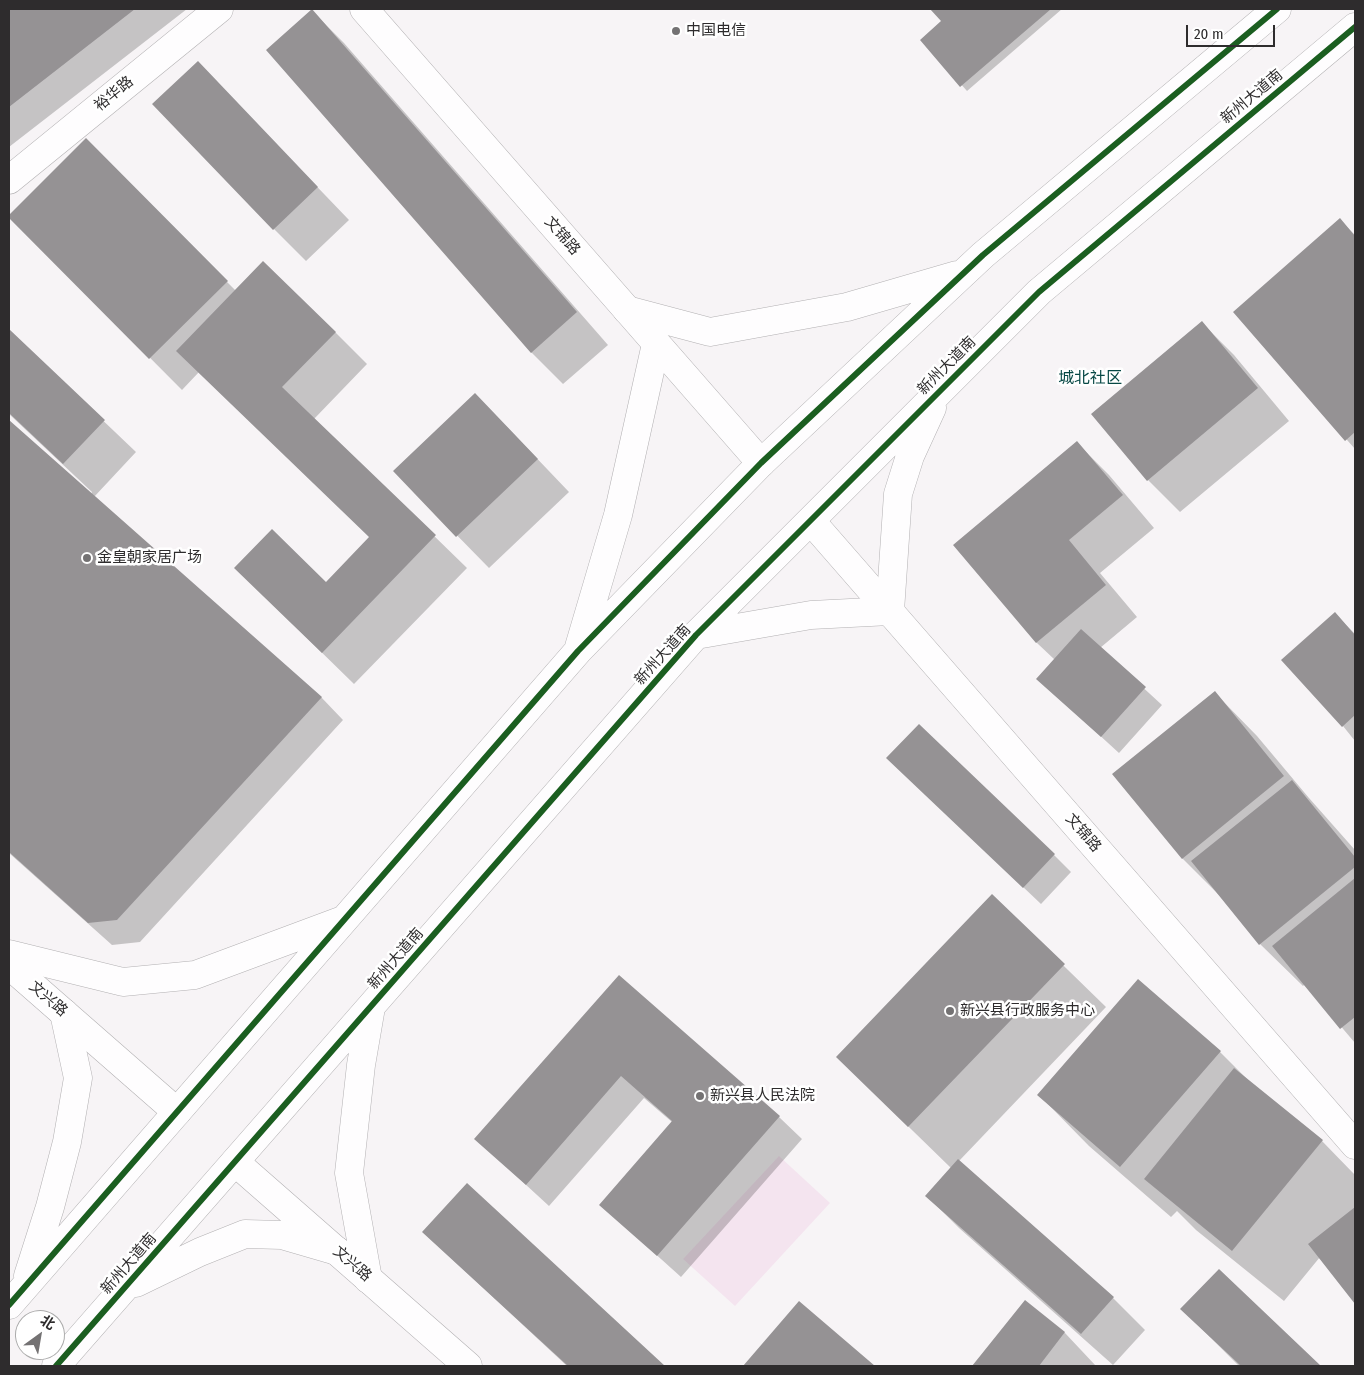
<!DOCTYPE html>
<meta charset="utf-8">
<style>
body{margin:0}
#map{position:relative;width:1364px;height:1375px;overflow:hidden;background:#f7f4f6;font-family:"Fira Sans Condensed","Noto Sans SC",sans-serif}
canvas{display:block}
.frame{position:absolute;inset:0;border:10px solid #2e2c2d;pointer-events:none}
.north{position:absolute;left:15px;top:1310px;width:50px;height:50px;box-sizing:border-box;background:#fff;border:1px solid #ababab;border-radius:50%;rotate:32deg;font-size:14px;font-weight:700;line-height:20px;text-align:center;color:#2e2c2d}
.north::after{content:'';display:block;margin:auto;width:18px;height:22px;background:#747273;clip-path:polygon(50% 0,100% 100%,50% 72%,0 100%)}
.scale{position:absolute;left:1186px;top:25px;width:89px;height:22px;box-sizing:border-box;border:2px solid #2e2c2d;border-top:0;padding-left:6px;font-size:15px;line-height:18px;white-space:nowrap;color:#2e2c2d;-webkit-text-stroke:4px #fff;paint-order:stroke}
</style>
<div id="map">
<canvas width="1364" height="1375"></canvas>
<div class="frame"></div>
<div class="north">北</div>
<div class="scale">20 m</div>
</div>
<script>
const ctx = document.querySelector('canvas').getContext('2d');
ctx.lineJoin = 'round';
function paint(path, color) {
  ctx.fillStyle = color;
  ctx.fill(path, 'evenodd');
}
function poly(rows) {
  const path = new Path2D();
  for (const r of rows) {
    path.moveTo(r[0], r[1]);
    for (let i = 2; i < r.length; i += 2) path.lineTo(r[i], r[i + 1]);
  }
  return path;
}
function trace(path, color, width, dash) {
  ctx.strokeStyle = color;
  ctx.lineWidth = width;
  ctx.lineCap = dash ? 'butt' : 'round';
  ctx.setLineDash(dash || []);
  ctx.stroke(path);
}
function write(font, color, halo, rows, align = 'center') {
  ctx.font = font + ' "Fira Sans Condensed","Noto Sans SC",sans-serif';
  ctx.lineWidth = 5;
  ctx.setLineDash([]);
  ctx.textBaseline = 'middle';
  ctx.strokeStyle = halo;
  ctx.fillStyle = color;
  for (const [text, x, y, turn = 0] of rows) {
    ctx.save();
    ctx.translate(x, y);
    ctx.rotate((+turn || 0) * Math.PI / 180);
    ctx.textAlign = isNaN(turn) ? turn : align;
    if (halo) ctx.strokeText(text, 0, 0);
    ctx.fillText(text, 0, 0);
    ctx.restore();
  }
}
paint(poly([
 [779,1156,830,1203,735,1306,683,1259]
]), '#f4e4ef');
paint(poly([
 [9,9,187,9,9,147],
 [932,9,1062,9,967,91,922,40,943,21],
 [312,11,344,43,608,345,563,384,531,352],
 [229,95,349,220,306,261,274,229],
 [86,140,236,291,335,332,367,364,314,419,467,568,354,684,267,599,326,583,370,537,199,372,182,390,9,216],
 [1340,220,1355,235,1355,449,1234,312],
 [1202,323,1234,355,1289,421,1180,512,1148,480,1093,414],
 [9,331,136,452,94,497,321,697,343,720,140,942,112,945,9,853,9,421,91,494,92,492,9,414],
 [506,426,569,492,489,568,394,471],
 [1077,443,1109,475,1154,528,1100,573,1137,617,1100,648,1162,705,1119,753,1038,679,1055,660,1037,643,955,545],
 [1335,614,1355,634,1355,741,1343,726],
 [1215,693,1257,736,1309,798,1355,850,1355,1043,1305,984,1303,986,1260,944,1225,901,1183,859,1114,774],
 [905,775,1054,855,1071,872,1041,904],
 [992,896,1106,1007,959,1161,1113,1298,1145,1330,1113,1365,959,1228,927,1196,951,1168,837,1057],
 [619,976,779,1117,802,1139,681,1277,601,1205,672,1122,644,1098,549,1206,476,1139],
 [1138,981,1220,1052,1254,1086,1322,1141,1355,1175,1355,1302,1320,1257,1284,1301,1196,1230,1177,1211,1171,1217,1089,1146,1039,1095],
 [467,1185,664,1366,567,1366,423,1232],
 [1219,1271,1320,1366,1239,1366,1182,1309],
 [1025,1302,1065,1333,1096,1366,974,1366],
 [800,1303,873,1366,744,1366]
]), '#0003');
paint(poly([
 [9,9,135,9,9,107],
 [312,9,577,312,531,353,266,50],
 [930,9,1051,9,960,87,920,40,941,21],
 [198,61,318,187,273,230,152,104],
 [86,138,228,281,149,359,9,218,9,215],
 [1340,218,1355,236,1355,432,1345,441,1233,312],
 [263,261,336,332,282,387,436,535,322,653,234,568,272,529,326,582,369,537,176,351],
 [1202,321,1258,388,1147,481,1091,414],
 [9,329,105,420,63,464,9,413],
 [475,393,538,459,456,537,393,471],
 [9,420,322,697,117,920,88,923,9,852],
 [1077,441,1123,495,1069,540,1106,585,1036,643,953,545],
 [1335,612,1355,635,1355,715,1342,727,1281,660],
 [1081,629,1146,687,1101,737,1036,679],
 [1215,691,1284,776,1182,859,1112,774],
 [919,724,1055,854,1023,888,886,758],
 [1292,780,1355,857,1355,867,1259,945,1191,861],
 [1355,878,1355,1017,1340,1029,1272,946],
 [992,894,1065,964,908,1127,836,1057],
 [619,975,780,1116,657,1256,599,1205,672,1121,621,1076,526,1185,474,1139],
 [1138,979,1221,1051,1120,1167,1037,1095],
 [1234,1068,1323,1140,1232,1251,1144,1179],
 [958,1159,1114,1297,1081,1334,925,1196],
 [467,1183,665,1366,568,1366,422,1232],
 [1355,1207,1355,1304,1308,1244],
 [1219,1269,1321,1366,1241,1366,1180,1309],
 [1025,1300,1065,1332,1039,1366,972,1366],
 [799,1301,875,1366,743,1366]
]), '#959294');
const street = poly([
 [364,9,761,463],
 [9,180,219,9],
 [811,521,1355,1145],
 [9,965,177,1112],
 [235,1162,468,1366]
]);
const primary = poly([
 [627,310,710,332,847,307,957,275],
 [696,635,811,615,890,611,898,494,910,456,932,408],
 [579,647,618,515,656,344],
 [9,954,123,982,195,975,340,921],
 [28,1276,50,1207,67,1142,78,1078,64,1013],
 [368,1279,349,1173,361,1065,371,1007],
 [136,1283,200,1252,245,1234,282,1235,337,1251],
 [9,1305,578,651,761,463,983,255,1277,9],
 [56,1366,696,635,1039,292,1355,27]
]);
trace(street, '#b2b0b2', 29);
trace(primary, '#b2b0b2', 29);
trace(street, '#fefdfe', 28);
trace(primary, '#fefdfe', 28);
trace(poly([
 [9,1305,578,651,761,463,983,255,1277,9],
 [56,1366,696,635,1039,292,1355,27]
]), '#1b5e20', 6);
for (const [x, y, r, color] of [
 [676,31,5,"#747273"],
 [87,558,5,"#747273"],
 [950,1011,5,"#747273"],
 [700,1096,5,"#747273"]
]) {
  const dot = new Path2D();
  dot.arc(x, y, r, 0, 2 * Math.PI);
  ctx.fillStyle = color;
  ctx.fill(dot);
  trace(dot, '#fff', 2);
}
write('15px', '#2e2c2d', '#fff', [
 ["中国电信",686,31],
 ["金皇朝家居广场",97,558],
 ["新兴县行政服务中心",960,1011],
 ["新兴县人民法院",710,1096]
], 'left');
write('15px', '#2e2c2d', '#fff', [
 ["裕华路",114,94,-39],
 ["新州大道南",1252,97,-40],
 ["文锦路",562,236,49],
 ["新州大道南",947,366,-45],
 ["新州大道南",663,655,-48],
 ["文锦路",1083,833,49],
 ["新州大道南",396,959,-49],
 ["文兴路",48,999,41],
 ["新州大道南",129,1264,-49],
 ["文兴路",352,1264,41]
]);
write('16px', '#074845', '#fff', [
 ["城北社区",1090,379]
]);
</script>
